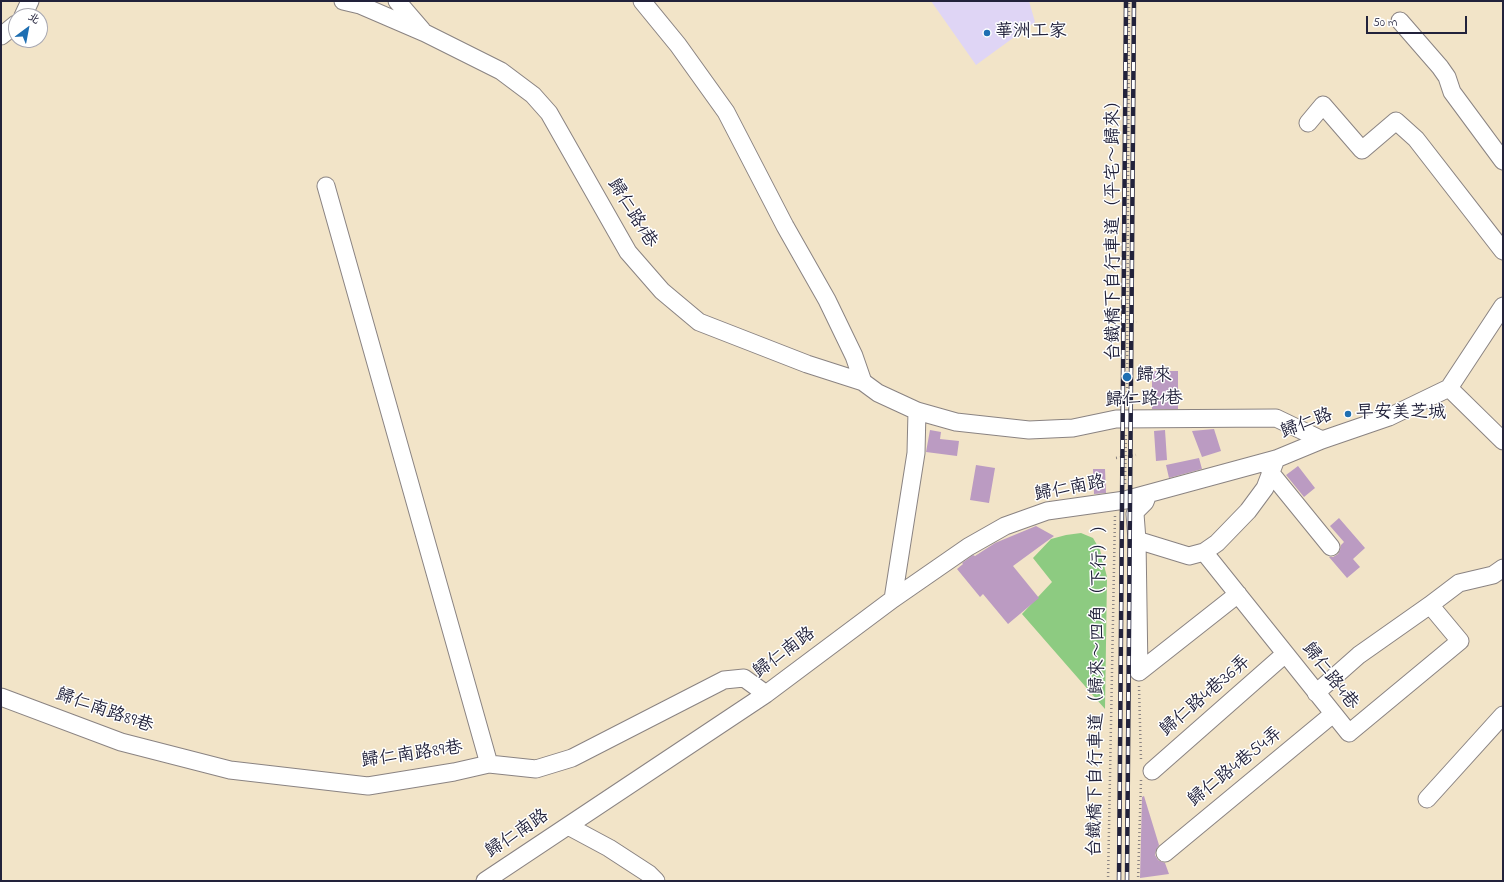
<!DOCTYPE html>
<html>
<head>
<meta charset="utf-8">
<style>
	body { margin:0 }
	#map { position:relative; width:1504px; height:882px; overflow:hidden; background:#f2e4c8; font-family:"Indie Flower","LXGW WenKai TC",sans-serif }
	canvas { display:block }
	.frame { position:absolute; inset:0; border:2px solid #22223b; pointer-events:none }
	.north { position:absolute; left:8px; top:8px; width:40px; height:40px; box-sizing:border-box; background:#fff; border:1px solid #a7a7b1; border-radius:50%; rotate:32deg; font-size:11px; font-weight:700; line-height:16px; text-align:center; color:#22223b }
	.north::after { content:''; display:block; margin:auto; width:14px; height:18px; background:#1f6fb2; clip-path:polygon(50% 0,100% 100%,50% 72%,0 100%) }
	.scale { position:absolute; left:1366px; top:16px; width:101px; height:18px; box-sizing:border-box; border:2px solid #22223b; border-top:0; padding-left:5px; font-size:12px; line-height:14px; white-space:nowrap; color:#22223b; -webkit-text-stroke:3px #fff; paint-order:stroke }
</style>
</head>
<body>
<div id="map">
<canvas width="1504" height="882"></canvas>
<div class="frame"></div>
<div class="north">北</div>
<div class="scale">50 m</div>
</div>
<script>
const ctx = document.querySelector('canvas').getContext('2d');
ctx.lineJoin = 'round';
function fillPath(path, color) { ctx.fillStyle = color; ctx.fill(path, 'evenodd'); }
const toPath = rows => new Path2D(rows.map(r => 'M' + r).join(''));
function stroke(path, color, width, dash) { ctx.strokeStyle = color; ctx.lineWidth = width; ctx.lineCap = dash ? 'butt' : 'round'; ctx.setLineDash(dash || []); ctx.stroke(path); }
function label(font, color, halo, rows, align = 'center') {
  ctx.font = font + ' "Indie Flower","LXGW WenKai TC",sans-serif'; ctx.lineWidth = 3; ctx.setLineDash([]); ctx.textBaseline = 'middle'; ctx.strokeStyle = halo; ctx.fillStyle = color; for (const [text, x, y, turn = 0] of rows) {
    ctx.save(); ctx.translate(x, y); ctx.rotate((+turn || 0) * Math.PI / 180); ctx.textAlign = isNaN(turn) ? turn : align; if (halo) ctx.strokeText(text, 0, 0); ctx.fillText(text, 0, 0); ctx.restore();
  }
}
const built = toPath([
	[931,1,1029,1,1035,22,976,65]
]);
const green = toPath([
	[1081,533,1093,538,1100,550,1107,577,1105,709,1022,614,1052,582,1033,558,1051,539,1066,535]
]);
const building = toPath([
	[1152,371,1178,371,1178,409,1152,409],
	[1214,429,1221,451,1202,457,1192,431],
	[930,430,941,432,940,439,959,441,957,456,926,452],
	[1165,430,1167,460,1156,461,1154,431],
	[1199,458,1202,469,1169,478,1166,465],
	[976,465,995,468,989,503,970,500],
	[1298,466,1315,488,1304,497,1286,475],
	[1093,469,1105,469,1106,493,1094,494],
	[1339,518,1365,548,1353,559,1360,567,1347,578,1329,557,1333,557,1338,554,1340,550,1341,545,1344,542,1330,526],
	[1036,526,1054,536,1013,566,1039,598,1008,624,983,594,980,597,957,569,963,564,962,563,973,555,975,556,995,543],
	[1144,796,1159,845,1156,850,1155,855,1158,860,1165,863,1169,874,1140,878,1142,797]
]);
const path = toPath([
	[1117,320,1137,322],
	[1127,404,1129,1],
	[1116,458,1136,455],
	[1125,484,1126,433],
	[1139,686,1141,761],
	[1108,881,1115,515],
	[1138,881,1141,780]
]);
const minor = toPath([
	[343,1,360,5,425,33,501,71,533,95,549,113,628,252,662,291,699,322,807,364,863,382,878,393,917,411,916,453,893,599],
	[397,1,422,30],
	[642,1,678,45,726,112,785,226,827,300,854,356,863,382],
	[23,16,30,1],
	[1400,21,1440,67,1447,77,1452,92,1503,161],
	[1,36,16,24],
	[1308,123,1323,105,1362,150,1396,121,1416,139,1503,251],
	[326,186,489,764],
	[1449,388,1503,441],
	[917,411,956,422,1029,430,1073,428,1116,419,1276,418,1322,440],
	[1270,472,1331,547],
	[1137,540,1189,556,1204,552,1217,543,1248,511,1265,488,1276,459],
	[1204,552,1349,733,1460,641,1430,605],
	[1139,672,1137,540,1135,514,1137,510,1145,502,1148,494],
	[1139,672,1238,594],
	[1316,693,1359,655,1430,605,1459,583,1493,575,1503,568],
	[1,697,121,742,230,770,368,786,454,772,489,764,536,769,572,758,724,680,744,678,766,694],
	[1152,771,1285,654],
	[1427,799,1503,715],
	[568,826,609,848,649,874,656,881],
	[1165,853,1333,714],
	[485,881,766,694,893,599,968,547,1005,526,1047,511,1125,500,1276,459,1322,440,1389,417,1449,388,1503,306]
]);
const rail = toPath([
	[1119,881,1126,1],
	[1127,881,1134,1]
]);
const markers = [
	[987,33,4,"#1f6fb2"],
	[1127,377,5,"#1f6fb2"],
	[1348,414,4,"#1f6fb2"]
];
const poiNames = [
	["華洲工家",995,33],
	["歸來",1136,377],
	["早安美芝城",1356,414]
];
const streetNames = [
	["歸仁路1巷",631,214,58],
	["台鐵橋下自行車道（平宅～歸來）",1115,226,-90],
	["歸仁路1巷",1144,401,-2],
	["歸仁路",1307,425,-21],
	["歸仁南路",1070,490,-11],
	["歸仁南路",785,654,-37],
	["歸仁路4巷",1329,677,52],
	["台鐵橋下自行車道（歸來～四角（下行））",1099,686,-89],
	["歸仁路4巷36弄",1206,697,-41],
	["歸仁南路89巷",104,712,19],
	["歸仁南路89巷",412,756,-8],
	["歸仁路4巷54弄",1236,768,-39],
	["歸仁南路",518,835,-34]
];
fillPath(built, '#dfd5f5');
fillPath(green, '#8dcb81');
fillPath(building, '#bb9bc2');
stroke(minor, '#8a8382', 19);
stroke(path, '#8a8382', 2.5, [1, 3]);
stroke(minor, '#fff', 17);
stroke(rail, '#22223b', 4.5);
stroke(rail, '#fff', 3, [9]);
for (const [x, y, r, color] of markers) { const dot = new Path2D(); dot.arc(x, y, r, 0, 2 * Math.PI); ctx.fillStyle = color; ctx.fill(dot); stroke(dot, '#fff', 1.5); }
label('18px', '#22223b', '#fff', poiNames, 'left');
label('18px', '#22223b', '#fff', streetNames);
</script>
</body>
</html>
